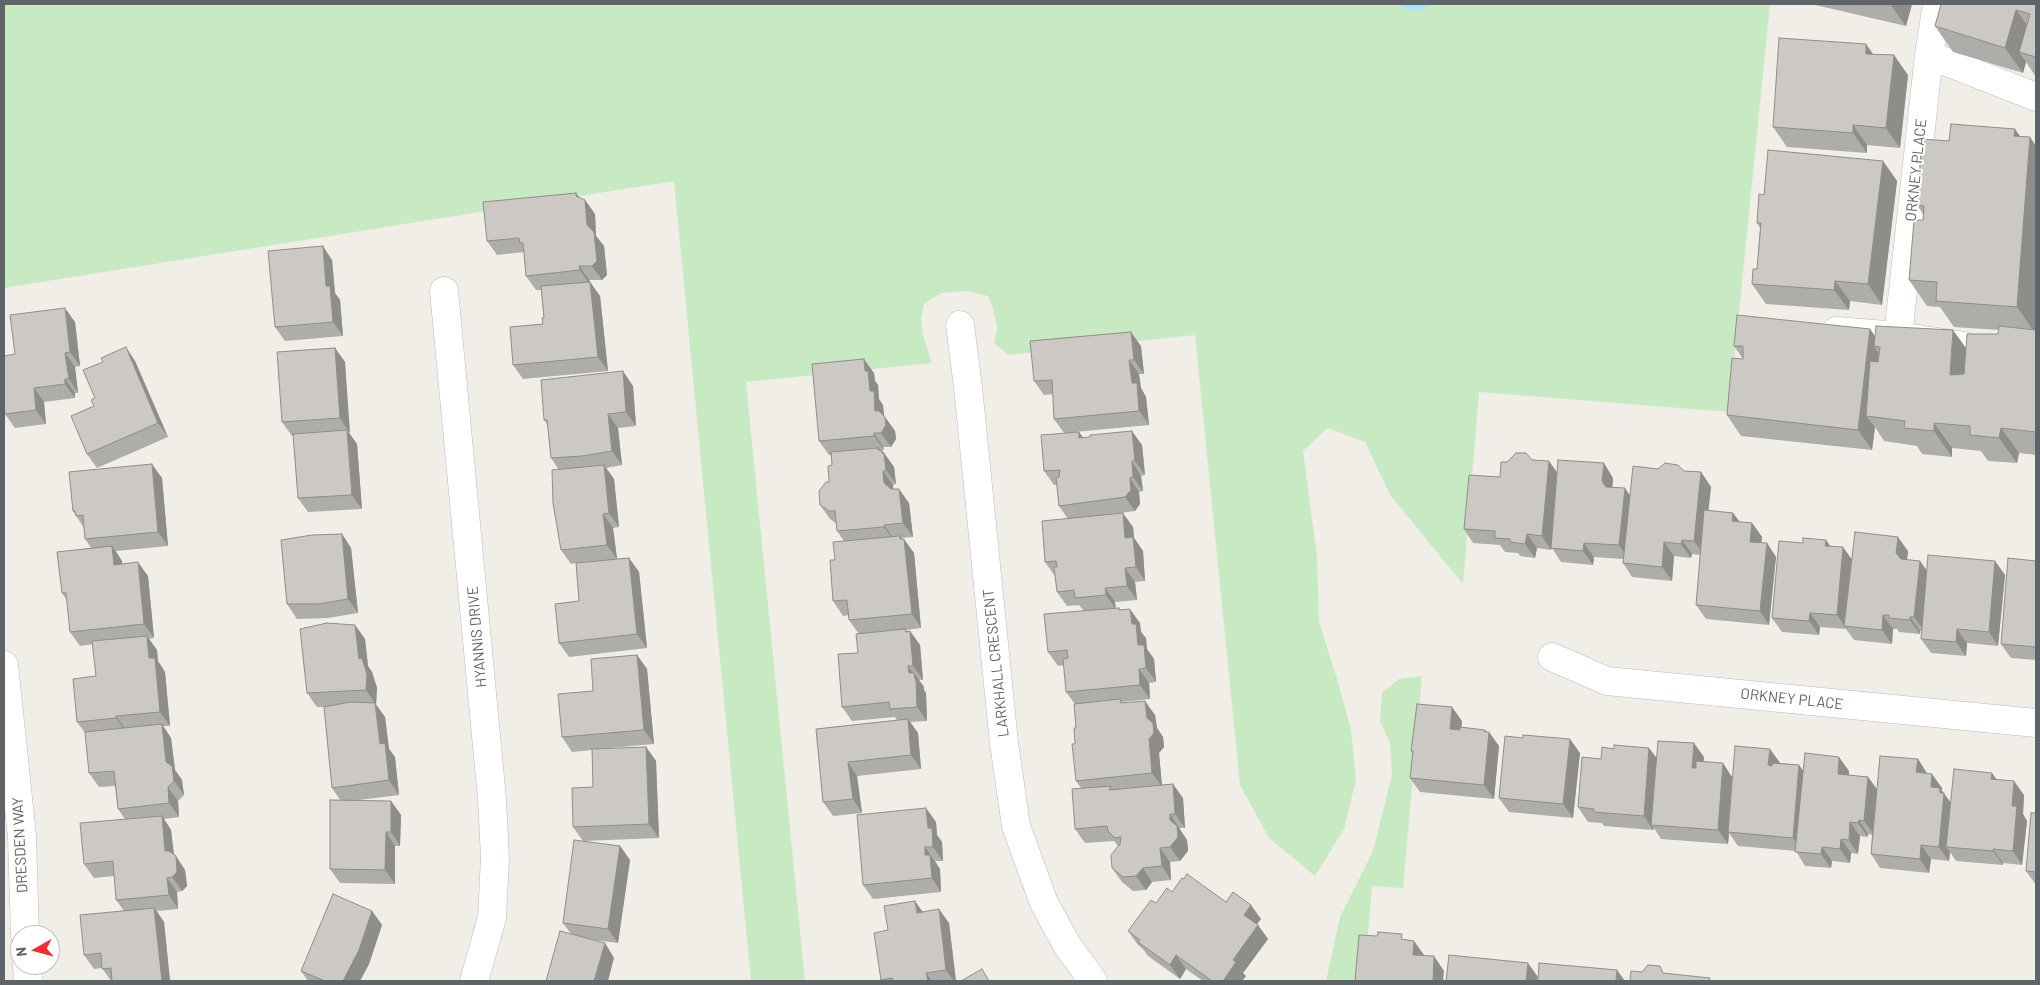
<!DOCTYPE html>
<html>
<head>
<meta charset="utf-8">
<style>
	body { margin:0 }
	#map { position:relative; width:2040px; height:985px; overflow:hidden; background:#f1eee7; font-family:Barlow,sans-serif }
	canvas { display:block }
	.frame { position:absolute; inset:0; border:5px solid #5e6468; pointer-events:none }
	.north { position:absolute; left:10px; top:925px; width:50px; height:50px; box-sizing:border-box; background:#fff; border:1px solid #bfc1c3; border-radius:50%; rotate:263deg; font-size:14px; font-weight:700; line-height:20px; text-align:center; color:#5e6468 }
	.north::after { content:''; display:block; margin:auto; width:18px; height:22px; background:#f32c32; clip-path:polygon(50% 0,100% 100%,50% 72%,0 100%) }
</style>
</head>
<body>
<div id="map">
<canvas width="2040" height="985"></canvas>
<div class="frame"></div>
<div class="north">N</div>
</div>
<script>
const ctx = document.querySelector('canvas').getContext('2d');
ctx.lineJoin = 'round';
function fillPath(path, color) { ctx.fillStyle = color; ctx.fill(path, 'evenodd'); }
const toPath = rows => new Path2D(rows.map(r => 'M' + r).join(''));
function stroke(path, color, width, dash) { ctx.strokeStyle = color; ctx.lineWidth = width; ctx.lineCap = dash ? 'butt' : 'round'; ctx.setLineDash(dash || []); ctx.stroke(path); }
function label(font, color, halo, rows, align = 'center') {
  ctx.font = font + ' Barlow,sans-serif'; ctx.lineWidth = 4; ctx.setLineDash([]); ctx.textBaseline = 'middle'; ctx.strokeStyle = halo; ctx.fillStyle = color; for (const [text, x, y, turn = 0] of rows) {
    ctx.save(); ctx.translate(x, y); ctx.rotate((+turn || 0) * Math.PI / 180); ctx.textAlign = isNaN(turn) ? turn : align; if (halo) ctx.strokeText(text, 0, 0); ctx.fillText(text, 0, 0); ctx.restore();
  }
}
const green = toPath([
	[4,4,1770,4,1729,412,1479,392,1463,584,1390,495,1365,442,1328,428,1303,451,1317,556,1319,622,1338,682,1351,730,1356,780,1344,829,1315,876,1269,838,1240,785,1195,335,1008,355,994,343,997,328,993,308,988,296,966,291,941,293,924,304,921,318,923,335,932,363,746,382,805,981,751,981,674,181,4,288],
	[1422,676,1403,888,1372,886,1364,981,1326,981,1340,917,1373,851,1392,775,1390,743,1380,722,1382,693,1399,679]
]);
const stream = toPath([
	[1407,4,1418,6,1422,4]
]);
const minor = toPath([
	[1929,55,2036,97],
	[444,291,492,799,495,857,492,918,474,981],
	[960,325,968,387,1004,743,1016,826,1044,903,1067,945,1093,981],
	[1836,331,1898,336,1965,346],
	[1898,336,1929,55,1937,4],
	[1552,657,1607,681,2036,723],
	[4,665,22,836,25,935],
	[27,965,28,981]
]);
const wall = toPath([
	[1811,4,1912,4,1906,26],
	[2036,4,2036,77,2026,62,2023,73,1953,52,1935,26],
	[1866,44,1873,55,1908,75,1900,148,1867,145,1867,153,1787,147,1773,127],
	[1922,139,2035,330,2036,330,2036,455,2019,453,2017,463,1988,461,1981,451,1952,448,1952,457,1922,454,1917,446,1884,441,1875,427,1872,450,1741,436,1727,415,1743,359,1734,346,1870,329,1875,337,1966,348,1998,334,1999,330,1954,327,1940,307,1927,306,1909,280,1923,220,1923,214,1917,205],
	[1883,161,1897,181,1882,305,1850,301,1849,310,1766,304,1752,284,1757,269,1760,228,1757,223,1764,195],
	[576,193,579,197,585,200,595,214,596,236,604,246,607,275,602,280,589,280,590,282,600,296,608,371,523,379,513,365,543,324,544,318,541,290,536,290,526,276,524,252,497,255,487,241],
	[332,260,335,293,340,300,343,336,285,341,275,327],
	[75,322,80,366,75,367,78,393,75,393,75,398,44,402,46,424,15,428,5,414,15,354],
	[1141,346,1144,374,1139,374,1141,388,1146,397,1149,425,1064,433,1054,419,1053,394,1044,395,1034,381],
	[335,348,345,362,349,433,357,444,362,509,308,512,298,498,293,436,292,436,282,422],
	[135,361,168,437,97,468,87,454,94,406],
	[874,373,875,381,878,385,879,399,883,405,884,416,895,431,896,439,891,447,883,447,884,450,882,450,894,467,896,484,893,485,893,489,909,503,913,537,901,538,914,553,921,628,906,630,907,631,910,631,920,645,923,680,919,680,924,687,924,690,926,693,927,721,910,722,918,733,921,769,857,776,862,813,833,816,823,802,816,729,897,720,895,717,852,721,842,707,858,653,859,634,849,620,849,615,843,616,833,601,835,560,844,541,837,531,837,524,830,519,820,505,829,482,832,465,831,455,829,455,819,441],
	[633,386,636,426,618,428,622,465,606,468,614,479,619,527,613,528,617,559,629,558,639,572,647,648,569,657,559,643,579,601,576,563,571,564,561,550,559,470,551,458,548,425,544,420],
	[1079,432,1083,438,1142,445,1145,475,1141,476,1143,491,1139,492,1140,504,1135,511,1105,515,1133,527,1134,538,1143,551,1145,581,1135,582,1137,600,1115,602,1115,608,1121,610,1140,623,1141,632,1146,638,1147,649,1154,659,1156,682,1149,683,1150,699,1122,702,1123,703,1155,715,1157,728,1163,737,1164,747,1159,753,1162,785,1183,798,1185,828,1180,828,1180,830,1187,840,1188,851,1180,861,1170,862,1171,880,1152,882,1146,890,1133,891,1122,882,1112,868,1118,846,1114,841,1085,843,1075,829,1081,788,1076,781,1075,744,1076,728,1075,704,1066,692,1064,665,1058,666,1048,652,1084,611,1079,605,1067,606,1057,592,1055,576,1045,562,1068,519,1059,506,1057,485,1054,485,1044,471],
	[1532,460,1557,473,1613,478,1612,487,1630,495,1684,471,1701,472,1711,487,1708,510,1733,513,1740,522,1752,523,1762,537,1761,543,1767,543,1776,557,1769,625,1706,619,1696,605,1700,555,1692,554,1691,558,1674,556,1672,581,1632,577,1623,563,1623,559,1594,557,1593,565,1561,562,1552,548,1551,550,1537,548,1535,558,1520,556,1518,553,1505,552,1500,545,1473,543,1464,529,1500,477,1507,462],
	[162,478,168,546,116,551,122,561,122,564,148,576,154,638,149,639,157,650,158,661,165,672,170,726,163,726,171,738,175,770,182,780,184,795,178,801,179,817,164,819,171,830,174,854,185,870,187,886,182,891,177,892,178,909,157,911,164,922,170,981,111,981,102,968,94,969,84,955,124,911,116,900,114,876,94,878,84,864,125,819,118,809,115,786,99,787,89,773,85,733,77,722,96,676,93,644,80,646,70,632,67,600,62,593,92,549,85,539,84,528,73,511],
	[342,534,351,548,358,613,328,618,297,619,287,604],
	[1831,546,1852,560,1908,551,1907,560,1920,561,1927,571,1995,561,2005,575,1998,646,1967,643,1966,656,1931,653,1921,639,1921,631,1920,631,1920,634,1899,632,1897,629,1893,629,1892,644,1854,640,1846,629,1820,627,1819,635,1782,632,1772,618],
	[2036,561,2036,660,2011,658,2001,644],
	[355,625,365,639,368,666,372,672,377,688,376,705,385,717,389,749,395,757,399,795,351,801,391,801,401,815,400,846,395,846,395,884,340,883,330,869,341,801,332,788,324,707,317,707,307,693],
	[637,655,647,669,654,744,598,749,646,747,656,761,659,838,583,841,573,827,593,787,592,750,572,752,562,737,593,691],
	[1462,721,1461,727,1485,730,1499,746,1494,799,1420,792,1410,778,1413,754,1411,751],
	[1523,738,1580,753,1573,818,1509,812,1499,798],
	[1649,748,1657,758,1704,757,1703,762,1732,777,1770,749,1780,763,1799,765,1803,771,1849,771,1849,775,1868,777,1877,789,1918,759,1927,773,1942,788,1942,791,1951,803,1996,779,2024,795,2023,814,2027,821,2022,865,2003,863,2003,865,1956,861,1950,852,1949,861,1931,859,1929,873,1880,868,1871,854,1872,835,1868,834,1868,837,1860,836,1858,854,1851,853,1850,863,1832,861,1831,868,1805,866,1796,851,1738,846,1729,833,1728,844,1661,839,1654,828,1653,830,1604,826,1602,823,1588,822,1578,807,1601,759,1614,749],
	[2036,813,2036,885,2026,871],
	[936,822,937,835,942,842,943,861,935,861,940,869,941,892,873,899,863,885],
	[620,846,630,860,618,943,587,939,605,943,614,958,571,934,563,923],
	[1226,902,1261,919,1257,924,1268,939,1243,973,1246,976,1242,981,1203,981,1186,969,1180,979,1148,956,1143,949,1138,945,1128,931,1156,903],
	[372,911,382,925,369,964,360,981,308,981,301,971],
	[922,912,949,923,956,981,882,981,881,980,888,930]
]);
const shadedWall = toPath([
	[1890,4,1912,4,1906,26],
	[2016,10,2034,35,2019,52,2026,62,2023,73,2005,48],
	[1866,44,1880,64,1866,54],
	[1894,55,1908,75,1900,148,1886,128],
	[1853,125,1867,145,1867,153,1853,133],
	[2015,129,2029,149,2030,137,2036,146,2036,314,2035,333,2017,307,2014,136],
	[1883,161,1897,181,1882,305,1868,284],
	[576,193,585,206,585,200,595,214,596,236,604,246,607,275,602,280,592,266,587,225],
	[323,246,332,260,335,293,340,300,343,336,333,322,326,286],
	[579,266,589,280,590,285,580,270],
	[1835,281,1850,301,1849,310,1834,290],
	[590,282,600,296,608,371,598,357],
	[65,308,75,322,80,366,70,352],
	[1870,329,1884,349,1880,347,1874,346,1883,359,1866,416,1875,427,1872,450,1858,430],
	[1953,330,1971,355,1968,400,1950,375],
	[1131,332,1141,346,1144,374,1134,360],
	[126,347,135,361,168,437,158,423],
	[335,348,345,362,350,433,340,418],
	[65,353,75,367,78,393,69,379],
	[864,359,874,373,875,381,878,385,879,399,883,405,885,425,875,411,865,371],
	[1129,360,1139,374,1141,388,1146,397,1149,425,1139,411,1132,383],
	[623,371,633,386,636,426,626,412],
	[65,379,75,393,75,398,65,384],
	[34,388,44,402,46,424,36,410],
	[608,414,618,428,622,465,612,451],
	[885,417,895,431,896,439,891,447,881,433],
	[1934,423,1952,448,1952,457,1934,431],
	[2001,428,2019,453,2017,463,1999,438],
	[347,430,357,444,362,509,352,495],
	[1132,431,1142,445,1145,475,1135,461],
	[1079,432,1089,446,1079,438],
	[874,433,883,447,884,450,874,436],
	[878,448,882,453,881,450,885,454,884,453,894,467,896,484,886,470],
	[1132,461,1141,476,1143,491,1133,477],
	[1549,461,1559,475,1551,550,1542,536],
	[1604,463,1613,478,1612,495,1602,481],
	[152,464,162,478,168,546,158,532],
	[604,465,614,479,619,527,609,513],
	[883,471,893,485,894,497,884,483],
	[1701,472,1711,487,1704,555,1694,541],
	[1130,478,1139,492,1140,504,1135,511,1125,497],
	[1625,488,1635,503,1629,560,1619,545],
	[899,489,909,503,913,537,903,523],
	[1123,513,1133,527,1134,538,1143,551,1145,581,1136,567,1125,538],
	[1733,513,1743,527,1732,521],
	[603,514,613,528,617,559,607,545],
	[1752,523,1762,537,1760,556,1750,542],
	[884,525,894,539,894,541,884,527],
	[342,534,351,548,358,613,348,599],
	[1527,534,1537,548,1535,558,1525,544],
	[900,536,904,542,904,539,914,553,921,628,912,614],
	[1898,537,1908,551,1906,567,1896,553],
	[1682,540,1692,554,1691,558,1681,544],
	[1826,540,1836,554,1825,546],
	[1664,542,1674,556,1672,581,1662,567],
	[1584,543,1594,557,1593,565,1583,551],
	[1767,543,1776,557,1769,625,1760,611],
	[112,546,122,561,124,579,114,565],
	[1843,547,1853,561,1845,626,1837,615],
	[629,558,639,572,647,648,637,634],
	[1920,561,1930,575,1924,631,1914,617],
	[1995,561,2005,575,1998,646,1989,632],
	[138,562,148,576,154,638,144,624],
	[1125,568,1135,582,1137,600,1127,586],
	[1105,588,1115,602,1116,609,1106,595],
	[1130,609,1140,623,1141,632,1146,638,1147,649,1154,659,1156,682,1146,668,1138,645,1132,624],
	[1810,613,1820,627,1819,635,1809,621],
	[1883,615,1893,629,1892,644,1882,630],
	[1910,617,1920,631,1920,634,1910,620],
	[355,625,365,639,368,666,372,672,377,688,376,705,366,690,359,659],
	[905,629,910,635,910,631,920,645,923,680,913,666],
	[1957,629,1967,643,1966,656,1956,642],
	[147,636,157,650,158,661,165,672,170,726,160,712,149,658],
	[637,655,647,669,654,744,644,730],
	[908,666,914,675,914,673,924,687,924,690,926,693,927,721,917,707,909,673],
	[1139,669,1149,683,1150,699,1140,685],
	[1145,701,1155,715,1157,728,1163,737,1164,747,1159,753,1162,787,1152,773],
	[375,703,385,717,389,749,395,757,399,795,389,780,380,744],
	[1452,707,1462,721,1460,743,1450,729],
	[116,716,126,730,126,732,116,718],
	[908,719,918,733,921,769,911,755],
	[162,724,171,738,175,770,182,780,184,795,174,781,166,762],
	[1485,730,1489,735,1489,732,1499,746,1494,799,1484,785],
	[1570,739,1580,753,1573,818,1563,804],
	[1694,743,1704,757,1702,782,1692,768],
	[646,747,656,761,659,838,649,824],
	[1649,748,1659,762,1651,825,1654,828,1653,830,1644,816],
	[1770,749,1780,763,1778,779,1768,765],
	[1839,757,1849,771,1848,788,1838,774],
	[1918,759,1927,774,1916,772],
	[848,762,857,776,862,813,853,799],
	[1723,763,1732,777,1728,832,1729,833,1728,844,1718,830],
	[1799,765,1809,779,1802,852,1793,838],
	[1992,773,2002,787,1991,779],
	[1932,774,1942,788,1942,791,1954,807,1946,847,1950,852,1949,861,1939,847,1931,787],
	[1868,777,1878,791,1874,835,1864,821],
	[2014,781,2024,795,2023,814,2027,821,2022,865,2013,851,2012,806],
	[1173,784,1183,798,1185,828,1175,814],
	[168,787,178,801,179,817,169,803],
	[391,801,401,815,400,846,391,832],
	[926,808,936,822,937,835,942,842,943,861,933,847,928,828],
	[1170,814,1187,840,1188,851,1180,861,1170,847],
	[162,816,171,830,175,865,165,851],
	[1859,820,1868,834,1868,837,1858,823],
	[1850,822,1860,836,1858,854,1849,840],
	[386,832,395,846,395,884,385,870],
	[1841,839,1851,853,1850,863,1840,849],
	[1921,845,1931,859,1929,873,1920,859],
	[620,846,630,860,618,943,608,929],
	[925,847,940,869,941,892,932,878,925,855],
	[1822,847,1832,861,1831,868,1821,854],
	[1160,848,1170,862,1171,880,1162,866],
	[1993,849,2003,863,2003,865,1993,851],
	[176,856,185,870,187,886,182,891,172,877],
	[1143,868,1152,882,1146,890,1136,876],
	[167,878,177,892,178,909,169,895],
	[915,901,925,915,917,913],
	[1251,905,1261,919,1253,929,1244,915],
	[154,908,164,922,170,981,162,981],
	[939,909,949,923,956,981,954,981,946,970],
	[372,911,382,925,369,964,360,981,343,981],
	[1258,925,1268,939,1243,973,1246,976,1242,981,1223,981,1233,960],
	[1414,941,1424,955,1423,969,1413,955],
	[605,943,614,958,608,981,594,981],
	[1176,955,1186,969,1180,979,1170,965],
	[1434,956,1444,971,1443,981,1433,981],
	[1528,963,1538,977,1537,981,1526,981],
	[1617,970,1625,981,1616,981],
	[926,973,932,981,928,981]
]);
const building = toPath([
	[1941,4,2036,4,2036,57,2019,52,2030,14,2016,10,2005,48,1935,26,1941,4],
	[1779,38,1866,44,1866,54,1894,55,1886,128,1853,125,1853,133,1773,127,1779,38],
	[1951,124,2015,129,2014,136,2030,137,2017,307,1936,301,1937,282,1909,280,1914,220,1923,220,1924,206,1917,205,1922,139,1949,141,1951,124],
	[1768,150,1883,161,1868,284,1835,281,1834,290,1752,284,1753,269,1757,269,1761,223,1757,223,1759,194,1764,195,1768,150],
	[576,193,576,196,585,200,587,225,594,232,597,261,592,266,579,266,580,270,526,276,523,243,520,243,519,238,487,241,483,202,576,193],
	[323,246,326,286,330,286,333,322,275,327,268,251,323,246],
	[590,282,598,357,513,365,510,327,543,324,542,318,544,318,541,286,590,282],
	[65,308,70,352,65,353,69,379,65,379,65,384,34,388,36,410,5,414,4,405,4,356,15,354,10,315,65,308],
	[1737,315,1870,329,1858,430,1727,415,1732,358,1743,359,1743,346,1734,346,1737,315],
	[1876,326,1953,330,1950,375,1964,374,1967,334,1998,334,1999,326,2036,330,2036,432,2001,428,1999,438,1970,435,1970,426,1934,423,1934,431,1904,428,1905,421,1866,416,1870,361,1878,362,1880,347,1874,346,1876,326],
	[1131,332,1134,360,1129,360,1132,383,1137,383,1139,411,1054,419,1052,380,1034,381,1030,341,1131,332],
	[126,347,158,423,87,454,71,416,94,406,91,400,95,398,83,370,103,362,101,358,126,347],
	[335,348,340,418,282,422,277,352,335,348],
	[864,359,865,371,868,371,870,391,874,391,875,411,879,411,885,417,886,425,881,433,874,433,874,436,819,441,812,364,864,359],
	[623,371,626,412,608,414,612,451,582,456,551,458,547,420,544,420,541,380,623,371],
	[347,430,352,495,298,498,293,434,347,430],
	[1132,431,1135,461,1132,461,1133,477,1130,478,1131,490,1125,497,1059,506,1056,478,1059,477,1060,470,1044,471,1041,435,1079,432,1079,438,1090,437,1090,435,1132,431],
	[878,448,878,450,881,450,882,453,884,453,886,470,883,471,884,483,891,489,899,489,903,523,884,525,884,527,837,531,835,511,829,511,820,505,819,491,826,482,829,482,828,466,832,465,831,452,878,448],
	[1516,453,1526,453,1532,460,1549,461,1542,536,1527,534,1525,544,1510,542,1510,539,1495,538,1495,531,1464,529,1469,475,1500,477,1501,462,1507,462,1516,453],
	[1558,460,1604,463,1602,481,1606,487,1625,488,1619,545,1584,543,1583,551,1551,548,1558,460],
	[1665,463,1678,465,1684,471,1701,472,1694,541,1682,540,1681,544,1664,542,1662,567,1623,563,1633,466,1658,469,1665,463],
	[152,464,158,532,85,539,83,515,76,516,75,511,73,511,69,472,152,464],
	[604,465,609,513,603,514,607,545,561,550,553,503,552,470,604,465],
	[1704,510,1733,513,1732,521,1752,523,1750,542,1767,543,1760,611,1696,605,1704,510],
	[1123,513,1125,538,1133,537,1136,567,1125,568,1127,586,1105,588,1106,595,1075,598,1074,590,1057,592,1054,567,1057,567,1056,561,1045,562,1042,521,1123,513],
	[1855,532,1898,537,1896,553,1901,559,1920,561,1914,617,1910,617,1910,620,1889,618,1889,615,1883,615,1882,630,1844,626,1855,532],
	[342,534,348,599,318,604,287,604,281,540,312,535,342,534],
	[900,536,900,539,904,539,912,614,849,620,847,600,833,601,830,560,835,560,833,542,900,536],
	[1803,538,1826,540,1825,546,1843,547,1837,615,1810,613,1809,621,1772,618,1779,541,1803,543,1803,538],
	[112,546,114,565,138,562,144,624,70,632,66,593,62,593,57,552,112,546],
	[1928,555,1995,561,1989,632,1957,629,1956,642,1921,639,1928,555],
	[629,558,637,634,559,643,555,604,579,601,576,563,629,558],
	[2008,558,2036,561,2036,647,2001,644,2008,558],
	[1119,608,1119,610,1130,609,1132,624,1136,624,1138,645,1144,645,1146,668,1139,669,1140,685,1066,692,1063,659,1068,658,1067,650,1048,652,1044,614,1119,608],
	[327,623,355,625,359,659,362,658,367,674,366,690,307,693,300,629,327,623],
	[905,629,906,632,910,631,913,666,908,666,909,673,914,673,915,679,916,679,917,707,890,709,889,702,842,707,838,654,858,653,856,634,905,629],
	[147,636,149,658,155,658,160,712,116,716,116,718,77,722,73,679,96,676,92,641,147,636],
	[637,655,644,730,562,737,558,694,593,691,591,659,637,655],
	[1120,699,1121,703,1145,701,1147,718,1153,723,1154,733,1149,739,1152,773,1076,781,1072,744,1075,744,1074,728,1076,728,1074,704,1120,699],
	[350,702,375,703,380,744,385,743,389,780,332,788,324,707,350,702],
	[1417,704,1452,707,1450,729,1460,730,1460,727,1485,730,1485,732,1489,732,1484,785,1410,778,1413,751,1411,751,1417,704],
	[908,719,911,755,848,762,853,799,823,802,816,729,908,719],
	[162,724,166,762,172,766,174,781,168,787,169,803,118,809,114,771,89,773,85,732,162,724],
	[1523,735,1570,739,1563,804,1499,798,1505,736,1523,738,1523,735],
	[1658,741,1694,743,1692,768,1696,768,1696,761,1723,763,1718,830,1651,825,1658,741],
	[1614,745,1649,748,1644,816,1594,812,1594,809,1578,807,1582,757,1601,759,1602,747,1614,749,1614,745],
	[1735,746,1770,749,1768,765,1772,766,1772,763,1799,765,1793,838,1728,832,1735,746],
	[646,747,649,824,573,827,572,788,593,787,592,749,646,747],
	[1805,753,1839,757,1838,774,1868,777,1864,821,1859,820,1858,823,1850,822,1849,840,1841,839,1840,849,1822,847,1821,854,1795,852,1805,753],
	[1880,756,1918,759,1916,772,1932,774,1931,787,1940,788,1940,793,1944,793,1939,847,1921,845,1920,859,1871,854,1880,756],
	[1954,769,1992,773,1991,779,2014,781,2012,806,2017,806,2013,851,1993,849,1993,851,1946,847,1954,769],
	[1173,784,1175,814,1170,814,1170,820,1177,826,1178,837,1170,847,1160,848,1162,866,1143,868,1136,876,1123,877,1112,868,1111,855,1120,844,1121,837,1115,838,1108,831,1107,826,1075,829,1072,789,1111,786,1109,790,1173,784],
	[330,800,391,801,391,832,386,832,385,870,330,869,330,800],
	[926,808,928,828,932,828,933,847,925,847,925,855,930,855,932,878,863,885,857,815,926,808],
	[2031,813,2036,813,2036,872,2026,871,2031,813],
	[162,816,165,851,169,851,176,856,177,872,172,877,167,878,169,895,116,900,113,861,84,864,80,823,162,816],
	[574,840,620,846,608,929,563,923,574,840],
	[1187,874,1226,902,1233,892,1251,905,1244,915,1258,925,1233,960,1236,962,1223,981,1212,981,1176,955,1170,965,1138,942,1140,940,1128,931,1151,900,1156,903,1167,888,1172,892,1182,878,1184,879,1187,874],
	[333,894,372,911,359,950,343,981,325,981,301,971,333,894],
	[915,901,917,913,939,909,946,970,926,973,928,981,893,981,892,978,881,980,874,933,888,930,884,906,915,901],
	[154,908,162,981,112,981,111,968,102,969,101,953,84,955,80,915,154,908],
	[560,931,605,943,594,981,546,981,560,931],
	[1378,932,1402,934,1401,939,1414,941,1413,955,1434,956,1433,981,1355,981,1359,935,1377,936,1378,932],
	[1449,955,1528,963,1526,981,1446,981,1449,955],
	[1539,963,1617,970,1616,981,1538,981,1539,963],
	[1648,965,1660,966,1663,973,1710,978,1709,981,1630,981,1631,971,1642,972,1648,965],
	[982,969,989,981,961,981,982,969]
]);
const streetNames = [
	["ORKNEY PLACE",1916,170,-84],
	["HYANNIS DRIVE",477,637,-95],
	["LARKHALL CRESCENT",996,663,-96],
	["ORKNEY PLACE",1792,699,6],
	["DRESDEN WAY",20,845,-93]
];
fillPath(green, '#c7eac3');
stroke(stream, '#aae3ff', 10);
stroke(minor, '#b7babe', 29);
stroke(minor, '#fff', 28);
fillPath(wall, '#afada9');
fillPath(shadedWall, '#8f8d89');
fillPath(building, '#ccc9c4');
stroke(building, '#8f8d89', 1);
label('15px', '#5e6468', '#fff', streetNames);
</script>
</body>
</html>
